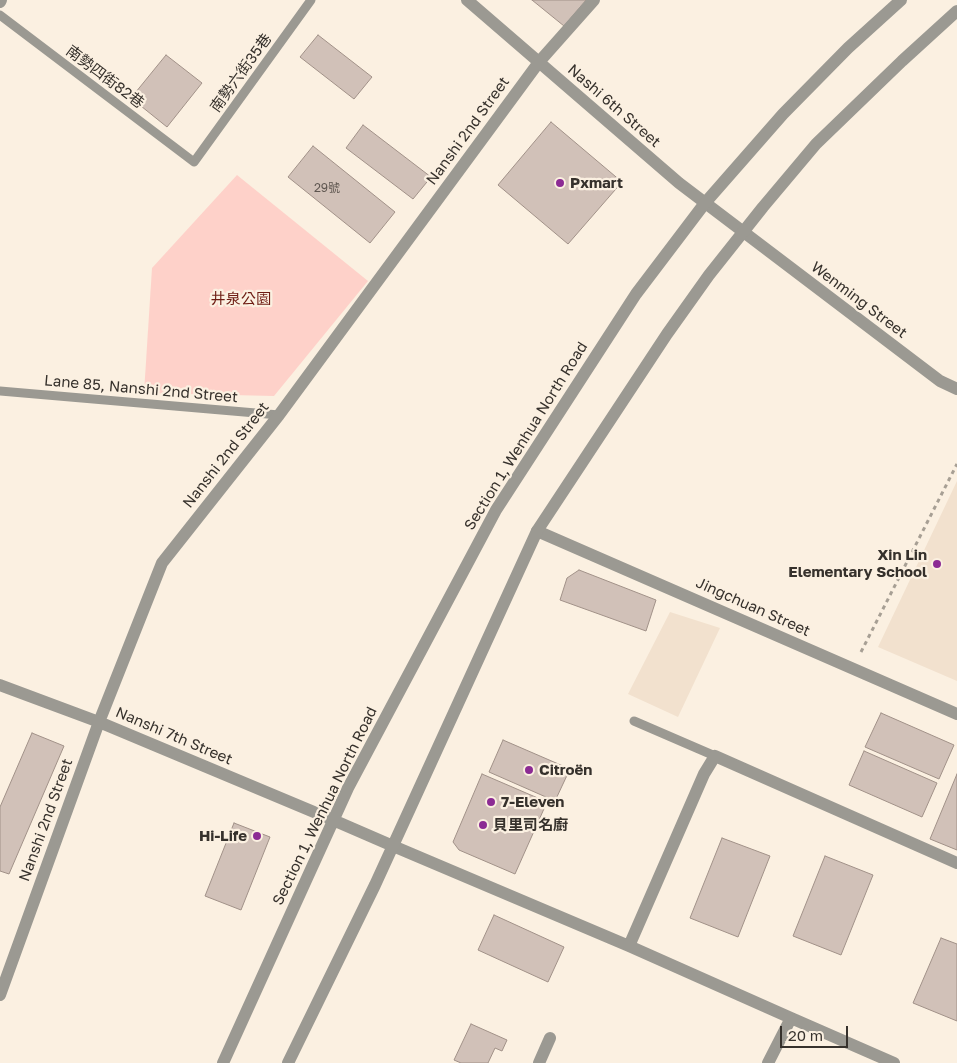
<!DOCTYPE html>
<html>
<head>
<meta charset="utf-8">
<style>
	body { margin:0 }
	#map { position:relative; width:957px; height:1063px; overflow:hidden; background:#fbf0e1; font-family:"Golos Text",sans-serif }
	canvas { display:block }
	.scale { position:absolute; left:780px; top:1026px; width:68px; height:22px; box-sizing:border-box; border:2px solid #36312c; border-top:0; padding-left:6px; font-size:15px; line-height:18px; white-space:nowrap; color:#36312c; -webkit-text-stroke:4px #fbf0e1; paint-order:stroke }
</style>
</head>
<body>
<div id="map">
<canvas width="957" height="1063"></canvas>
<div class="scale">20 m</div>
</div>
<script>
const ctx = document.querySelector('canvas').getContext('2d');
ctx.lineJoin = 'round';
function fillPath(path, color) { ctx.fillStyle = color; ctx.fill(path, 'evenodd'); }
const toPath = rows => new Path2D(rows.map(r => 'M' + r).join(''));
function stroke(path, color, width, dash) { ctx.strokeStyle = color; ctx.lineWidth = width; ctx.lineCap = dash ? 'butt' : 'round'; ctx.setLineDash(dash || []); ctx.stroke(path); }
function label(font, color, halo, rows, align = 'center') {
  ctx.font = font + ' "Golos Text","Noto Sans TC",sans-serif'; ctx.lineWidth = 4.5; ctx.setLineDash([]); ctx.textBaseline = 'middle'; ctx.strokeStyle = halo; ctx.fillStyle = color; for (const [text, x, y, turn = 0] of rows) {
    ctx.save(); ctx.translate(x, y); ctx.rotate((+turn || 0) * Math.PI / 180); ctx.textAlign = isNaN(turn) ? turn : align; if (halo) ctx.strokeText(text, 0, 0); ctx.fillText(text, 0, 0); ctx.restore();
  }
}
const built = toPath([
	[957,481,957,681,878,647],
	[670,612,720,628,678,717,628,694]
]);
const green = toPath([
	[237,175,368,281,274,396,144,393,152,268]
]);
const building = toPath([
	[532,0,586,0,564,26,532,0],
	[318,35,372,77,354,99,300,57,318,35],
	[166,55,202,83,167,127,131,98,166,55],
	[551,122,622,182,568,244,498,185,551,122],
	[363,125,431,177,413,199,346,148,363,125],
	[313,146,395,212,370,243,288,177,313,146],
	[579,570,656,600,646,631,560,600,567,578,579,570],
	[881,713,954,745,939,779,865,747,881,713],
	[32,733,64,746,9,874,0,871,0,807,32,733],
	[503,740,570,769,555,801,489,772,503,740],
	[864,751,937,783,922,817,849,785,864,751],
	[482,774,547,802,515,874,459,850,453,842,482,774],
	[957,774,957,850,930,839,957,774],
	[234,823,270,837,241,910,205,896,234,823],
	[722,838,770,856,738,937,690,918,722,838],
	[825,856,873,875,841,955,793,936,825,856],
	[494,915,564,947,548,982,478,950,494,915],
	[941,938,957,944,957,1021,913,1003,941,938],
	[471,1024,507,1040,502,1051,495,1048,488,1063,461,1063,454,1060,471,1024]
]);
const path = toPath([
	[861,652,957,464]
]);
const service = toPath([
	[0,15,194,162,311,0],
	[0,391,279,415],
	[634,721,715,756]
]);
const minor = toPath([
	[467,0,679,183,940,381,957,389],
	[0,2,1,0],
	[537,531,957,714],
	[0,685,99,722,333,820],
	[393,846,629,946,791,1018,894,1063],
	[629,946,704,774,715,756,957,863],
	[0,995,99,722,162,563,279,415,539,62,594,0],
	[539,1063,550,1038],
	[768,1063,791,1018]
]);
const tertiary = toPath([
	[333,820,393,846],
	[223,1063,348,788,496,510,636,294,705,203,783,114,848,48,901,0],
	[288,1063,375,885,537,531,667,334,709,275,763,207,816,144,902,61,957,11]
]);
const markers = [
	[560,183,5,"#8c2b94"],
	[937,564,5,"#8c2b94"],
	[529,770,5,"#8c2b94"],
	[491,802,5,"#8c2b94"],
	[483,825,5,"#8c2b94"],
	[257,836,5,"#8c2b94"]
];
const numberNames = [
	["29號",327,188]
];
const streetNames = [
	["南勢六街35巷",241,73,-54],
	["南勢四街82巷",105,77,37],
	["Nashi 6th Street",614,106,41],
	["Nanshi 2nd Street",468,131,-54],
	["Wenming Street",859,300,37],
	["Lane 85, Nanshi 2nd Street",141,389,5],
	["Section 1, Wenhua North Road",526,436,-58],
	["Nanshi 2nd Street",226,455,-52],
	["Jingchuan Street",753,607,24],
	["Nanshi 7th Street",174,736,23],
	["Section 1, Wenhua North Road",325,806,-64],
	["Nanshi 2nd Street",46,820,-70]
];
const poiNames = [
	["Pxmart",570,183],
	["Xin Lin",927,555,"right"],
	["Elementary School",927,572,"right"],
	["Citroën",539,770],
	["7-Eleven",501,802],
	["貝里司名廚",493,825],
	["Hi-Life",247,836,"right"]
];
const parkNames = [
	["井泉公園",241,299]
];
fillPath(built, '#f2e1ce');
fillPath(green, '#fed1c9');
fillPath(building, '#d1c1b8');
stroke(building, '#a19188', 1);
stroke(path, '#a79f94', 3, [4, 4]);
stroke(service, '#9b9992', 9);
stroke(minor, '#9b9992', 12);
stroke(tertiary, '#9b9992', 12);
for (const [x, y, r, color] of markers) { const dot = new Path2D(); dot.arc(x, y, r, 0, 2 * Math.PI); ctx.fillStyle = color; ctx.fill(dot); stroke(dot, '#fbf0e1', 2); }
label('12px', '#5d554f', null, numberNames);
label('15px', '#36312c', '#fbf0e1', streetNames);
label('bold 15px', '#36312c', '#fbf0e1', poiNames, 'left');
label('15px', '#6e1c13', '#fbf0e1', parkNames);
</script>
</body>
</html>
